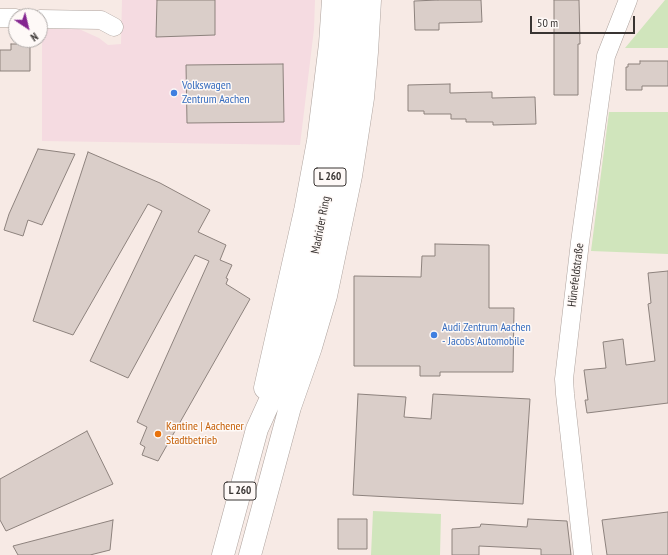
<!DOCTYPE html>
<html>
<head>
<meta charset="utf-8">
<style>
	body { margin:0 }
	#map { position:relative; width:668px; height:555px; overflow:hidden; background:#f7eae5; font-family:"PT Sans Narrow",sans-serif }
	canvas { display:block }
	.north { position:absolute; left:8px; top:8px; width:40px; height:40px; box-sizing:border-box; background:#fef9f7; border:1px solid #afaaa8; border-radius:50%; rotate:145deg; font-size:11px; font-weight:700; line-height:16px; text-align:center; color:#393432 }
	.north::after { content:''; display:block; margin:auto; width:14px; height:18px; background:#842590; clip-path:polygon(50% 0,100% 100%,50% 72%,0 100%) }
	.scale { position:absolute; left:530px; top:16px; width:105px; height:18px; box-sizing:border-box; border:2px solid #393432; border-top:0; padding-left:5px; font-size:12px; line-height:14px; white-space:nowrap; color:#393432; -webkit-text-stroke:3px #fef9f7; paint-order:stroke }
</style>
</head>
<body>
<div id="map">
<canvas width="668" height="555"></canvas>
<div class="north">N</div>
<div class="scale">50 m</div>
</div>
<script>
const ctx = document.querySelector('canvas').getContext('2d');
ctx.lineJoin = 'round';
function fillPath(path, color) { ctx.fillStyle = color; ctx.fill(path, 'evenodd'); }
const toPath = rows => new Path2D(rows.map(r => 'M' + r).join(''));
function stroke(path, color, width, dash) { ctx.strokeStyle = color; ctx.lineWidth = width; ctx.lineCap = dash ? 'butt' : 'round'; ctx.setLineDash(dash || []); ctx.stroke(path); }
function label(font, color, halo, rows, align = 'center') {
  ctx.font = font + ' "PT Sans Narrow",sans-serif'; ctx.lineWidth = 3; ctx.setLineDash([]); ctx.textBaseline = 'middle'; ctx.strokeStyle = halo; ctx.fillStyle = color; for (const [text, x, y, turn = 0] of rows) {
    ctx.save(); ctx.translate(x, y); ctx.rotate((+turn || 0) * Math.PI / 180); ctx.textAlign = isNaN(turn) ? turn : align; if (halo) ctx.strokeText(text, 0, 0); ctx.fillText(text, 0, 0); ctx.restore();
  }
}
const commercial = toPath([
	[122,0,315,0,314,29,300,145,42,141,42,29,79,29,99,38,108,45,121,44]
]);
const green = toPath([
	[665,0,668,0,668,48,625,48],
	[609,112,668,112,668,254,591,251],
	[373,511,441,514,440,555,371,555]
]);
const building = toPath([
	[157,0,215,0,215,35,156,37,157,0],
	[438,0,481,0,482,22,439,23,439,30,415,30,414,1,438,0],
	[554,0,579,0,580,44,578,44,578,95,554,95,554,0],
	[11,44,30,44,30,71,0,71,0,50,11,50,11,44],
	[640,61,668,61,668,86,642,86,642,90,626,90,626,67,628,67,628,64,640,64,640,61],
	[283,64,284,122,187,123,186,65,283,64],
	[450,84,450,93,492,92,492,98,535,97,536,124,493,125,493,122,466,122,466,119,451,119,451,114,424,114,424,111,408,111,408,85,450,84],
	[38,149,75,154,42,225,28,220,23,236,4,230,9,214,38,149],
	[88,152,160,183,210,210,198,232,226,245,220,260,232,265,226,278,228,279,226,284,250,299,158,461,142,455,145,447,140,444,147,427,137,422,209,261,195,255,128,378,90,361,162,211,148,204,73,335,33,321,88,152],
	[435,244,489,245,489,308,514,308,513,372,440,372,440,376,420,376,420,366,354,366,354,276,421,277,422,256,435,256,435,244],
	[668,271,668,403,587,413,585,400,588,400,584,370,606,368,603,342,623,339,626,365,655,361,648,304,651,303,648,273,668,271],
	[358,394,406,397,404,417,431,419,433,394,530,399,523,504,353,495,358,394],
	[87,431,113,484,6,531,0,520,0,479,87,431],
	[668,512,668,555,607,555,602,520,668,512],
	[338,519,367,519,367,549,338,549,338,519],
	[528,519,567,521,571,555,541,555,541,549,479,546,479,555,452,555,452,529,480,527,481,524,527,527,528,519],
	[113,520,110,550,90,555,18,555,13,546,113,520]
]);
const minor = toPath([
	[0,18,16,18],
	[40,19,101,20,114,27],
	[583,555,565,394,564,379,580,242,606,56,628,0]
]);
const major = toPath([
	[265,388,305,211,318,141,330,44,333,0],
	[290,407,311,347,326,296,351,176,363,98,367,52,370,0],
	[223,555,257,429,292,352,320,237,337,137,344,73,350,0],
	[250,555,290,407,291,393]
]);
const markers = [
	[174,93,4,"#3f7fe0"],
	[434,335,4,"#3f7fe0"],
	[158,434,4,"#e8710a"]
];
const shields = [
	[330,177,32],
	[240,491,32]
];
const shieldNames = [
	["L 260",330,177],
	["L 260",240,491]
];
const shopNames = [
	["Volkswagen",182,86],
	["Zentrum Aachen",182,100],
	["Audi Zentrum Aachen",442,328],
	["- Jacobs Automobile",442,342]
];
const streetNames = [
	["Madrider Ring",321,225,-79],
	["Hünefeldstraße",576,275,-83]
];
const foodNames = [
	["Kantine | Aachener",166,427],
	["Stadtbetrieb",166,441]
];
fillPath(commercial, '#f5dbe1');
fillPath(green, '#d0e5bc');
fillPath(building, '#dacec9');
stroke(building, '#8d827d', 1);
stroke(minor, '#aea39e', 19);
stroke(major, '#aea39e', 23);
stroke(minor, '#fff', 18);
stroke(major, '#fff', 22);
for (const [x, y, r, color] of markers) { const dot = new Path2D(); dot.arc(x, y, r, 0, 2 * Math.PI); ctx.fillStyle = color; ctx.fill(dot); stroke(dot, '#fef9f7', 1.5); }
for (const [x, y, w] of shields) { const box = new Path2D(); box.roundRect(x - w / 2, y - 9, w, 18, 3); ctx.fillStyle = '#fef9f7'; ctx.fill(box); stroke(box, '#393432', 1); }
label('bold 11px', '#393432', null, shieldNames);
label('12px', '#366cbe', '#fef9f7', shopNames, 'left');
label('12px', '#393432', '#fef9f7', streetNames);
label('12px', '#c56008', '#fef9f7', foodNames, 'left');
</script>
</body>
</html>
